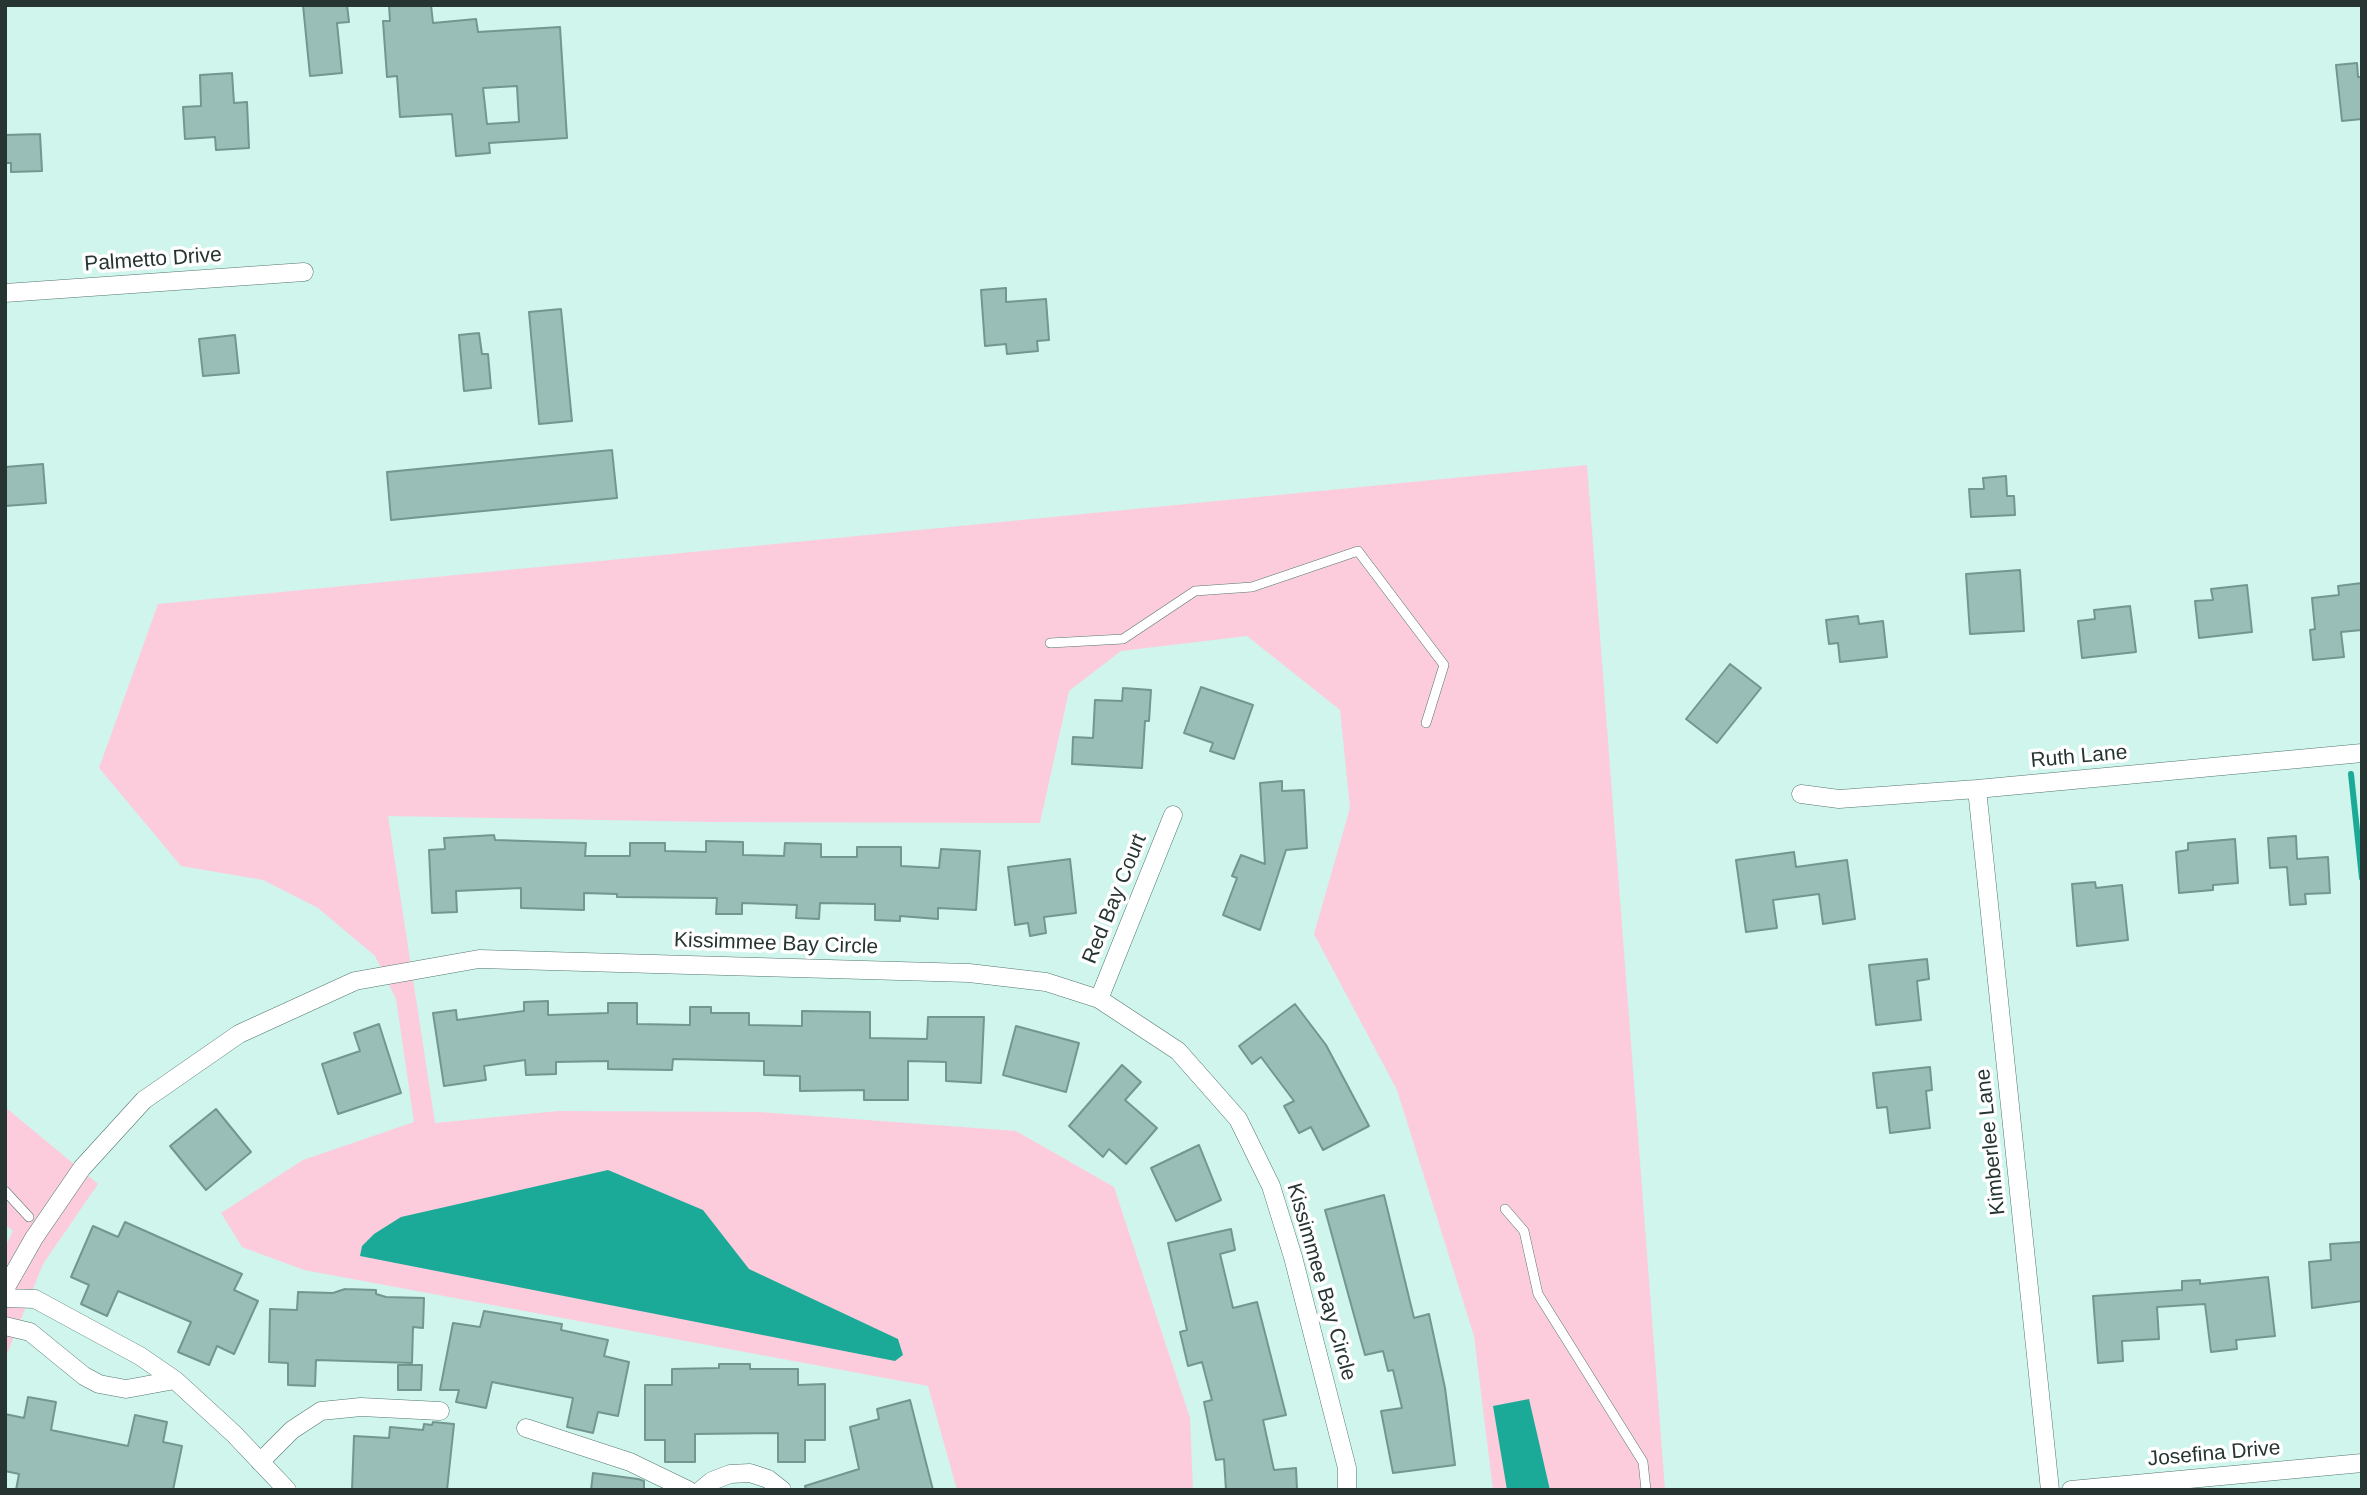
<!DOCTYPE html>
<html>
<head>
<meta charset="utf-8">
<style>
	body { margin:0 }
	#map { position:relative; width:2367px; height:1495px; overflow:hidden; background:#cff5ed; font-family:Helvetica,sans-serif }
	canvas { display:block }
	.frame { position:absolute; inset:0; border:7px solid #263532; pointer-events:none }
</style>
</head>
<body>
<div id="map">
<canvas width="2367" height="1495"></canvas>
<div class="frame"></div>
</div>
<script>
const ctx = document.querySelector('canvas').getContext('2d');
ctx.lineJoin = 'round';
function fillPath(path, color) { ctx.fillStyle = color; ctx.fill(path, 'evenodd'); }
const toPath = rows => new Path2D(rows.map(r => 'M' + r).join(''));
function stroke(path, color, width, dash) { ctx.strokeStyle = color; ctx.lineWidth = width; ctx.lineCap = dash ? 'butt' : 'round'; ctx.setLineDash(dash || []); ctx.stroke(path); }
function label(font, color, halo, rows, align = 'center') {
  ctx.font = font + ' Helvetica,sans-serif'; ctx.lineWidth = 7; ctx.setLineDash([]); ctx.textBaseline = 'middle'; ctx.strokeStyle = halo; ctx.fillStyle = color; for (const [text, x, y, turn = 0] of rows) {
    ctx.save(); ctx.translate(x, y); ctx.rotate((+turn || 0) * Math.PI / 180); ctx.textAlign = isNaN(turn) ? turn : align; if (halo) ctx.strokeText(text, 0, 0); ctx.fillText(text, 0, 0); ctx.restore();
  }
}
const green = toPath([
	[1587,465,1665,1490,1493,1490,1474,1336,1397,1090,1314,934,1350,808,1340,710,1247,636,1121,651,1069,691,1040,823,710,822,388,816,435,1123,558,1111,759,1112,1016,1131,1114,1187,1190,1418,1193,1490,957,1490,928,1386,304,1270,242,1247,221,1213,303,1160,414,1122,396,999,375,956,318,908,263,880,181,866,99,768,158,604],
	[5,1107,98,1184,43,1264,5,1359,5,1247,13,1231,5,1224]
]);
const water = toPath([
	[608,1170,703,1210,749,1269,898,1339,903,1355,895,1361,360,1256,362,1246,374,1234,401,1217],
	[1529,1399,1550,1490,1507,1490,1493,1406]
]);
const stream = toPath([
	[2351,774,2362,878]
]);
const building = toPath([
	[303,5,347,5,349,22,337,23,342,73,310,76,303,5],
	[389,5,431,5,433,23,476,19,478,32,560,27,567,138,489,143,490,153,456,156,452,114,400,117,397,76,387,77,383,21,390,21,389,5],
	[517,86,519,122,487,124,483,88,517,86],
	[2357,63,2358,77,2362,77,2362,119,2342,121,2336,65,2357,63],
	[232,73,234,103,247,102,249,148,216,150,215,137,185,139,183,107,201,106,200,75,232,73],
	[40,134,42,171,11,172,11,163,5,163,5,135,40,134],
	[1006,288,1006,302,1046,299,1049,340,1037,341,1038,351,1007,354,1006,344,985,346,981,290,1006,288],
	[561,309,572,421,539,424,529,312,561,309],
	[479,333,482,354,488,354,491,388,464,391,459,335,479,333],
	[235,335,239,373,203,376,199,339,235,335],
	[612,450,617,498,391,520,387,472,612,450],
	[43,464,46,503,5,506,5,467,43,464],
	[2006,476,2007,496,2014,496,2015,515,1971,517,1969,489,1984,489,1983,478,2006,476],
	[2020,570,2024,631,1970,634,1966,574,2020,570],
	[2362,583,2362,630,2341,632,2344,657,2313,660,2310,630,2315,629,2312,598,2339,595,2338,586,2362,583],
	[2247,585,2252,632,2199,638,2195,601,2213,600,2211,589,2247,585],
	[2130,606,2136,652,2082,658,2078,621,2095,619,2094,610,2130,606],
	[1858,616,1859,624,1883,621,1887,657,1840,662,1838,643,1829,644,1826,620,1858,616],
	[1730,664,1761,688,1717,743,1686,719,1730,664],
	[1201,687,1253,705,1234,759,1210,751,1213,743,1184,733,1201,687],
	[1123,688,1151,690,1149,721,1145,721,1142,768,1072,764,1073,737,1093,738,1095,700,1122,701,1123,688],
	[1282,781,1282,791,1304,790,1307,848,1286,850,1260,930,1223,915,1237,878,1232,876,1241,855,1265,864,1260,783,1282,781],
	[494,835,495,840,586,843,585,856,630,856,630,843,665,843,665,851,706,852,706,841,743,842,743,855,784,856,785,843,821,844,821,857,857,857,857,847,901,847,901,866,939,868,941,849,980,851,976,910,938,908,938,919,900,916,900,921,875,920,875,904,820,903,819,919,796,918,797,905,742,903,742,914,716,914,717,898,617,897,617,894,584,893,584,910,521,908,521,888,456,891,457,912,432,913,429,850,445,849,444,838,494,835],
	[2296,836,2297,859,2328,857,2330,893,2305,894,2306,904,2290,905,2287,867,2270,868,2268,838,2296,836],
	[2235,839,2238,883,2213,885,2213,890,2179,893,2176,852,2188,850,2188,843,2235,839],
	[1794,852,1796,867,1847,860,1855,919,1823,924,1819,894,1773,900,1777,928,1746,932,1736,860,1794,852],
	[1070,859,1076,913,1044,917,1046,933,1030,936,1028,923,1015,925,1008,867,1070,859],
	[2095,882,2096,888,2122,885,2128,940,2077,946,2072,884,2095,882],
	[1927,959,1929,979,1917,981,1921,1020,1876,1025,1869,965,1927,959],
	[548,1001,548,1015,608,1013,608,1003,637,1003,637,1024,690,1025,690,1007,711,1007,711,1013,749,1013,749,1025,802,1026,802,1011,870,1012,870,1038,927,1039,928,1017,984,1017,981,1083,946,1081,946,1062,908,1061,908,1100,864,1100,864,1090,800,1091,800,1076,764,1075,764,1061,673,1059,672,1070,608,1069,608,1061,556,1062,556,1074,526,1075,525,1060,484,1066,486,1080,444,1086,433,1013,456,1010,457,1020,524,1011,524,1002,548,1001],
	[1295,1004,1326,1045,1369,1126,1323,1150,1311,1127,1299,1133,1284,1106,1294,1101,1261,1057,1252,1064,1239,1046,1295,1004],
	[379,1024,401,1093,338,1114,322,1064,360,1051,354,1033,379,1024],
	[1016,1026,1079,1043,1066,1092,1003,1075,1016,1026],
	[1122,1065,1141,1082,1125,1100,1157,1128,1126,1164,1109,1149,1103,1157,1069,1126,1122,1065],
	[1930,1067,1932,1090,1926,1091,1930,1128,1890,1133,1887,1107,1877,1108,1873,1073,1930,1067],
	[216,1109,251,1152,206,1190,170,1146,216,1109],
	[1199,1145,1221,1200,1176,1221,1151,1168,1199,1145],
	[1384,1195,1414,1318,1429,1314,1445,1388,1455,1465,1393,1473,1381,1411,1402,1408,1393,1370,1388,1371,1383,1351,1365,1355,1325,1210,1384,1195],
	[125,1222,242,1274,234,1290,258,1301,234,1354,217,1346,209,1365,178,1352,191,1322,118,1291,107,1316,81,1304,89,1285,71,1277,93,1226,118,1237,125,1222],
	[1231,1229,1235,1250,1220,1254,1233,1308,1257,1302,1286,1415,1263,1420,1274,1470,1296,1468,1297,1490,1226,1490,1224,1459,1216,1460,1204,1402,1212,1400,1202,1362,1188,1366,1180,1332,1187,1330,1168,1243,1231,1229],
	[2362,1242,2362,1301,2312,1308,2309,1262,2331,1260,2330,1244,2362,1242],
	[2268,1277,2275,1336,2236,1340,2237,1349,2211,1352,2205,1304,2157,1307,2159,1339,2122,1341,2123,1361,2098,1363,2093,1296,2182,1290,2182,1281,2200,1280,2200,1284,2268,1277],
	[345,1289,376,1290,376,1294,386,1297,424,1298,423,1328,413,1327,412,1363,316,1360,315,1386,288,1385,288,1363,269,1362,270,1309,297,1310,298,1292,333,1293,345,1289],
	[484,1311,562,1324,561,1330,608,1340,604,1356,629,1362,618,1416,598,1412,593,1433,567,1427,573,1398,492,1382,486,1408,456,1402,459,1390,440,1390,453,1323,480,1327,484,1311],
	[719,1364,750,1364,750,1369,798,1369,798,1385,825,1384,825,1440,805,1440,805,1462,778,1462,778,1433,695,1434,695,1462,665,1462,665,1440,645,1440,645,1385,672,1385,672,1369,719,1368,719,1364],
	[398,1365,422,1365,421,1390,398,1390,398,1365],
	[28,1397,56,1402,51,1430,128,1446,135,1415,167,1422,163,1442,182,1446,173,1490,16,1490,19,1474,5,1471,5,1414,24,1418,28,1397],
	[910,1400,933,1490,806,1490,805,1486,859,1469,850,1427,879,1419,877,1409,910,1400],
	[433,1422,454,1424,447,1490,352,1490,354,1436,389,1438,390,1427,423,1430,424,1424,432,1425,433,1422],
	[593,1473,638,1479,644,1481,644,1490,591,1490,593,1473]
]);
const service = toPath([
	[1050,643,1123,639,1195,591,1252,587,1358,551,1444,665,1426,723],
	[5,1191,29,1217],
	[1505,1209,1524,1231,1538,1294,1643,1462,1646,1490]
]);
const minor = toPath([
	[5,293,304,272],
	[1977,789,2050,1490],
	[1801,794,1839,799,1977,789,2362,753],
	[1099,999,1173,815],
	[5,1289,34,1238,82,1168,144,1100,239,1034,355,981,479,959,969,973,1046,982,1099,999,1178,1051,1238,1119,1271,1186,1293,1257,1347,1468,1347,1490],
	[5,1298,35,1299,140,1356,175,1380,234,1434,287,1490],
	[5,1326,30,1332,84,1376,99,1384,126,1389,175,1380],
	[526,1428,630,1462,688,1490],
	[260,1462,292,1430,321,1411,361,1407,440,1411],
	[701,1490,712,1481,730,1474,750,1473,768,1479,782,1490],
	[2071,1490,2362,1463]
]);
const streetNames = [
	["Palmetto Drive",153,260,-4],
	["Ruth Lane",2079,757,-5],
	["Red Bay Court",1115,899,-68],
	["Kissimmee Bay Circle",776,944,2],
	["Kimberlee Lane",1991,1142,-96],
	["Kissimmee Bay Circle",1321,1282,74],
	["Josefina Drive",2214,1454,-5]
];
fillPath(green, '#fdccdc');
fillPath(water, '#1caa98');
stroke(stream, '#1caa98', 6);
fillPath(building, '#99beb7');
stroke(building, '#73968f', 2);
stroke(service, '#53766f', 10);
stroke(minor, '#53766f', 19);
stroke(service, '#fff', 9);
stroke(minor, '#fff', 18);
label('21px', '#263532', '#fff', streetNames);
</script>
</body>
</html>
